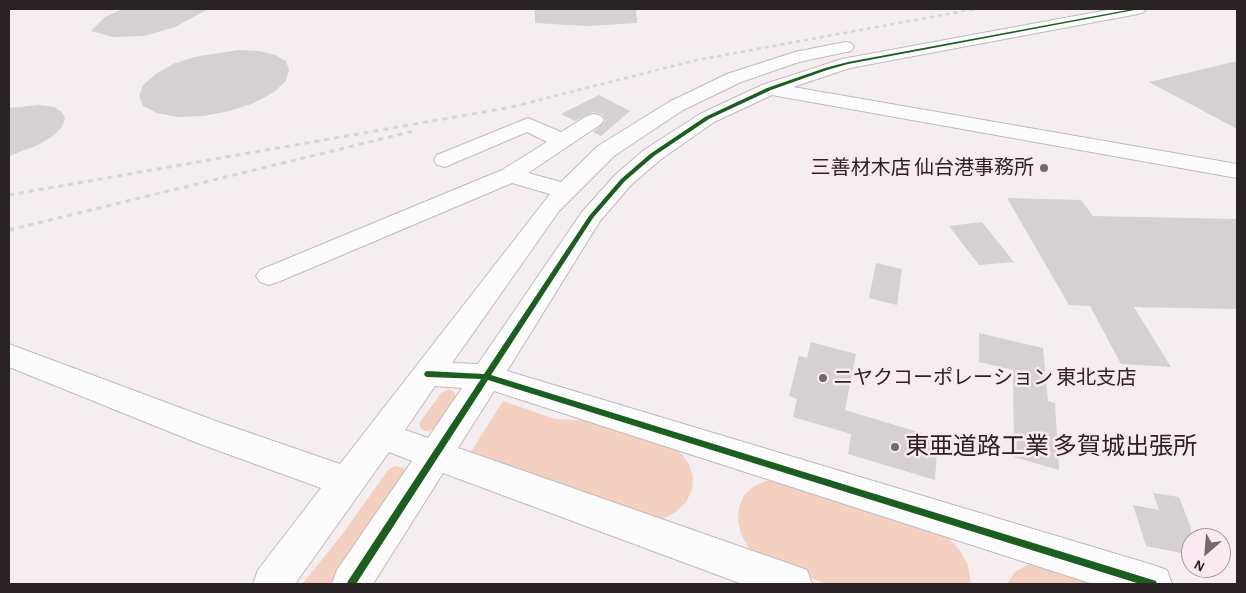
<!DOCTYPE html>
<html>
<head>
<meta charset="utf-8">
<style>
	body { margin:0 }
	#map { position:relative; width:1246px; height:593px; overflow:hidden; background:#f4eef1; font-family:"Alegreya Sans",sans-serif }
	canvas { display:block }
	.frame { position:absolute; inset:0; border:10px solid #292326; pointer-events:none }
	.north { position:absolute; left:1181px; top:528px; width:50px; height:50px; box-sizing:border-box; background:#f8eaf0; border:1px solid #a59a9f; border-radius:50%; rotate:207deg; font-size:14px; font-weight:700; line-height:20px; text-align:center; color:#292326 }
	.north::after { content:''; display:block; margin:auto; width:18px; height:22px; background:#706a6d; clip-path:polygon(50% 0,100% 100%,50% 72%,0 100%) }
</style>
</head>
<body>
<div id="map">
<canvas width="1246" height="593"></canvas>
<div class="frame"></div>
<div class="north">N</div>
</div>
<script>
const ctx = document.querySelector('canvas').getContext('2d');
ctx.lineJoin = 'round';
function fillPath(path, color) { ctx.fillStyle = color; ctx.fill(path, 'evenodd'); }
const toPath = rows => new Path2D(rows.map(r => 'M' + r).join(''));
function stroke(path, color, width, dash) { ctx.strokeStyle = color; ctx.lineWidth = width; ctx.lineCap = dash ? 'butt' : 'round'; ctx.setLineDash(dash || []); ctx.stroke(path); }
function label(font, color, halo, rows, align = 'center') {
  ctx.font = font + ' "Alegreya Sans","Noto Sans JP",sans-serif'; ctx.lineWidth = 5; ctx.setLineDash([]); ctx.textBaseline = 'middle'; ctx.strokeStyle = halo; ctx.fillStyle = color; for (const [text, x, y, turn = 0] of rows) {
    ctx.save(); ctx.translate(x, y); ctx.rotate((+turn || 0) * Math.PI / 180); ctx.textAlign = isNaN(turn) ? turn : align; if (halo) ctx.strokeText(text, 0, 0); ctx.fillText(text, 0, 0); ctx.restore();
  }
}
const green = toPath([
	[449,389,455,392,455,399,435,428,429,431,424,431,420,427,420,422,441,393],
	[503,401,555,419,598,421,669,445,681,453,689,464,693,477,692,490,686,502,676,512,663,519,647,521,467,458],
	[395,466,404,468,404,477,331,584,302,584,341,536,388,470],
	[780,480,946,536,959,549,968,565,971,584,827,584,776,566,761,559,749,548,741,534,738,521,739,507,744,495,754,486,766,481],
	[1041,564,1058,567,1116,584,1007,584,1015,572,1027,565]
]);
const building = toPath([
	[123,9,208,9,175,27,144,36,113,37,91,31,105,17],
	[535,9,636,9,637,23,587,26,535,23],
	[239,50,259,51,275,55,286,61,289,70,286,81,274,92,254,103,230,111,203,116,177,117,157,113,143,106,139,96,143,85,156,74,173,64,194,57],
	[1237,61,1237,129,1149,82],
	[599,95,630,111,601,136,593,132,606,121,602,114,593,112,575,121,561,114],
	[40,105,54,107,62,112,65,118,62,127,53,136,38,145,9,156,9,108],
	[1007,198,1081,200,1093,216,1237,219,1237,309,1134,307,1171,367,1121,364,1090,306,1069,305],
	[982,222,1014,262,979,265,949,226],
	[876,263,902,269,897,305,869,298],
	[979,333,1043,348,1048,401,1055,403,1059,470,1014,457,1013,370,979,362],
	[811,342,856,354,845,410,938,438,935,480,848,454,851,434,793,417,797,399,789,396,799,356,807,358],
	[1153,493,1179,497,1191,528,1191,555,1146,546,1133,505,1159,510]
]);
const minor = toPath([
	[1113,9,1146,9,1144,12,1138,14,850,68,793,87,1237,164,1237,178,772,95,714,122,660,160,631,185,600,221,507,371,1153,565,1167,570,1172,584,1093,584,494,391,458,448,793,565,807,570,812,584,742,584,443,473,373,584,332,584,337,570,412,461,389,452,295,584,253,584,258,570,321,488,200,444,9,367,9,344,221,423,340,464,550,194,512,183,278,282,269,285,260,282,256,276,260,270,502,170,547,142,527,132,445,167,437,165,434,160,437,155,528,118,561,132,587,116,594,114,601,116,604,120,601,124,528,173,561,182,598,146,669,102,727,74,795,52,845,42,851,43,854,47,851,51,799,62,741,82,683,110,614,156,559,211,452,363,478,364,582,212,615,175,644,150,700,114,762,85,842,59,1113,9],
	[435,386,462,388,428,438,405,430,435,386]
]);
const railFar2 = toPath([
	[531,102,697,60,975,9]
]);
const railFar1 = toPath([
	[9,195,512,107,535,101],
	[9,230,414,131]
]);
const rail = toPath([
	[9,230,13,229]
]);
const cycleway = toPath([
	[1133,9,1140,9,848,64,827,70,771,90,709,119,654,156,625,181,593,218,491,375,1153,580,1156,581,1157,584,1140,584,488,380,356,584,347,584,348,581,481,379,427,377,425,376,424,374,425,372,427,371,484,374,589,216,621,179,650,154,705,117,767,88,825,68,848,62,1133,9]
]);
const markers = [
	[1044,168,5,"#706a6d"],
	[823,378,5,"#706a6d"],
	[895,447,5,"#706a6d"]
];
const poiNames = [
	["三善材木店 仙台港事務所",1034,168],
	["ニヤクコーポレーション 東北支店",833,378,"left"]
];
const nearPoinames = [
	["東亜道路工業 多賀城出張所",905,447]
];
fillPath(green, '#f4d0c0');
fillPath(building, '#d5d0d1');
stroke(minor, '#bfbabc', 2);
fillPath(minor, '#fdfcfd');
stroke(railFar2, '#d8d5d7', 2.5, [4, 4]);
stroke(railFar1, '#d8d5d7', 3, [5, 5]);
stroke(rail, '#d8d5d7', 4, [6, 6]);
fillPath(cycleway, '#1b5e20');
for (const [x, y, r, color] of markers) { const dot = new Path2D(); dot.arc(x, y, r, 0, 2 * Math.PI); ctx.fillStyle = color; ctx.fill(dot); stroke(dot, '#f8eaf0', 2); }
label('20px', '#292326', '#f8eaf0', poiNames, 'right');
label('24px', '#292326', '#f8eaf0', nearPoinames, 'left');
</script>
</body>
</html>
